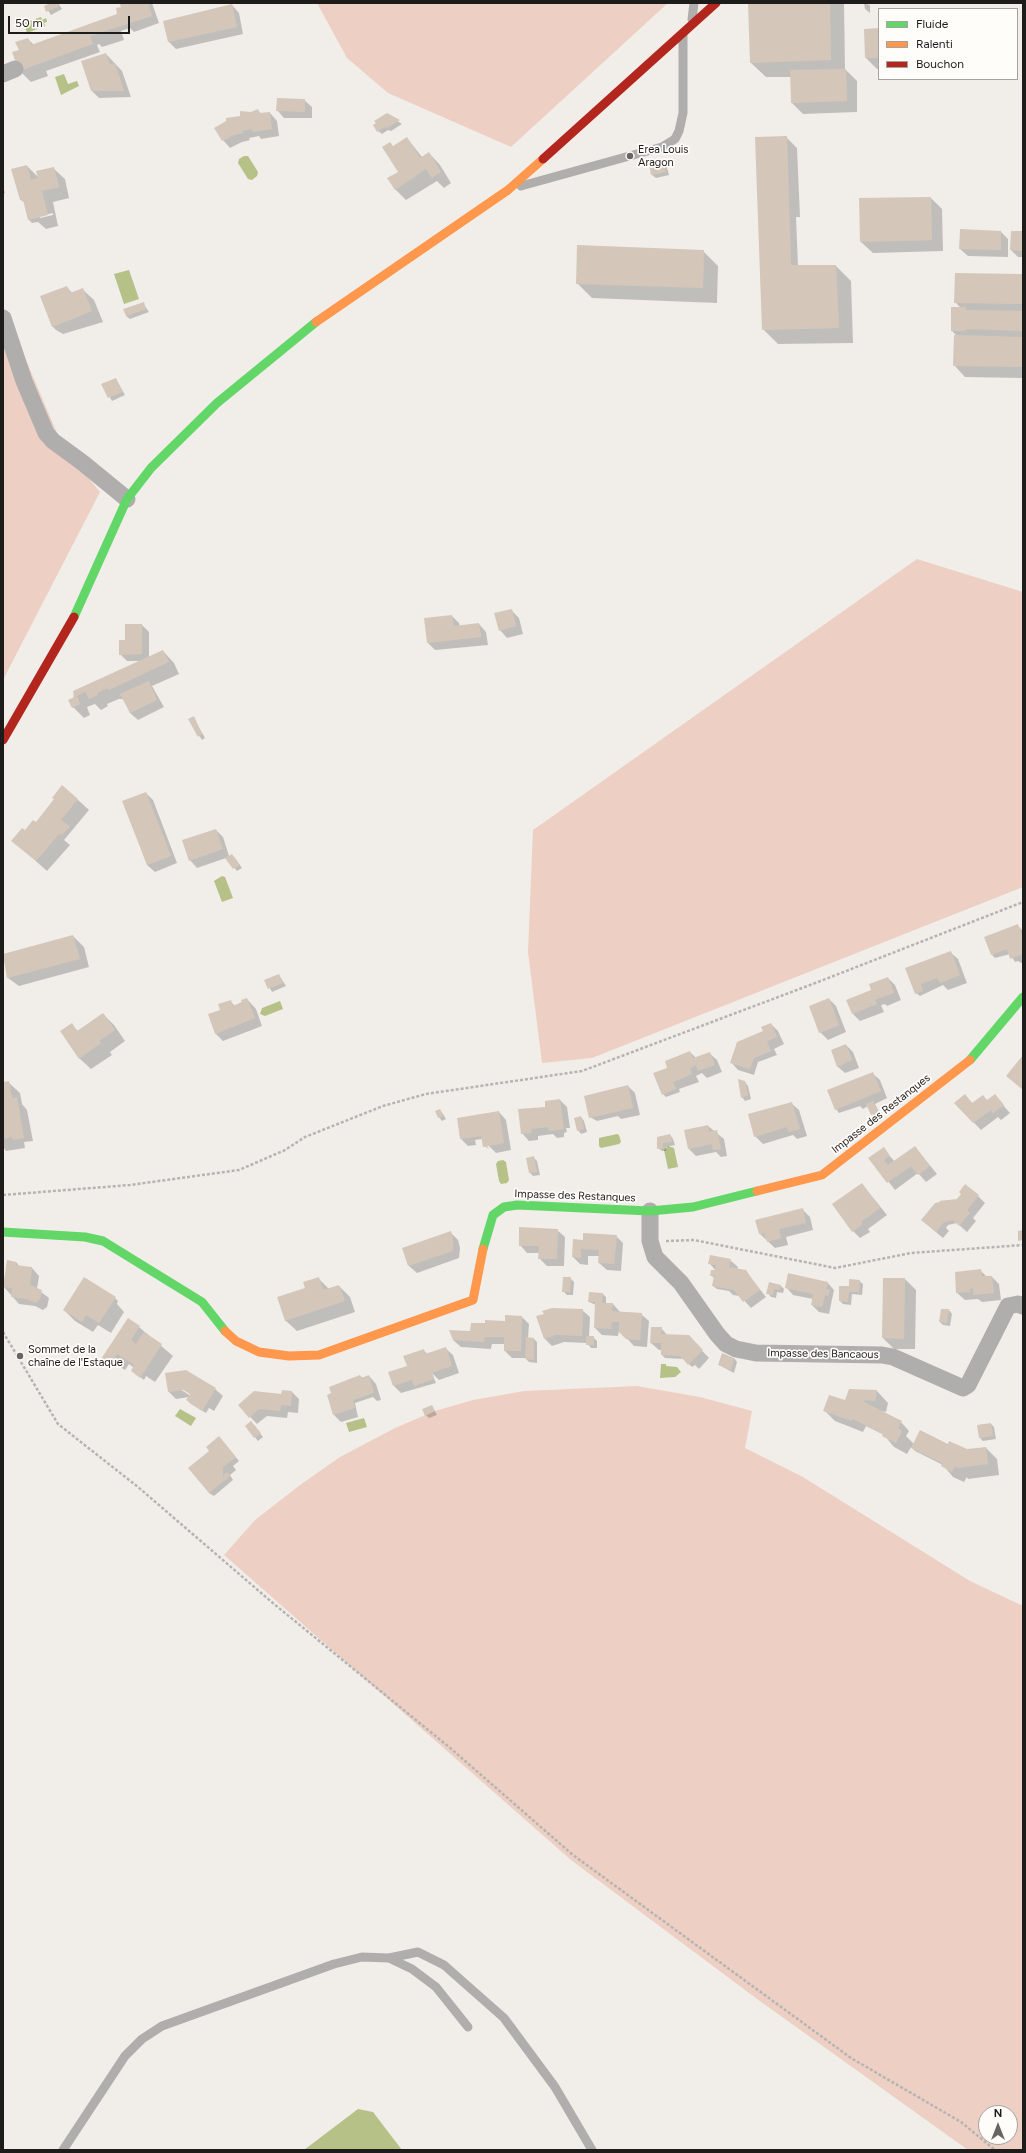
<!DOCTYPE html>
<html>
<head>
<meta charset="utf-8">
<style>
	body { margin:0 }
	#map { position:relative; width:1026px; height:2153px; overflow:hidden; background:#f1eeea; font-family:Figtree,sans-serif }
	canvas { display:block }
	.frame { position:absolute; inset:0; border:4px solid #1e1c1a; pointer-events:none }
	.legend { position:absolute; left:878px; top:8px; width:140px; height:72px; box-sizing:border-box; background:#fffdfa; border:1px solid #a5a3a0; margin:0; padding:5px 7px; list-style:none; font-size:12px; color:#1e1c1a }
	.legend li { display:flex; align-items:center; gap:8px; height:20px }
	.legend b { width:20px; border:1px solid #a5a3a0 }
	.north { position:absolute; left:978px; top:2105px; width:40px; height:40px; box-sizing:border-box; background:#fffdfa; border:1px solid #a5a3a0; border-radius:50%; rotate:0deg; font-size:11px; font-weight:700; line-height:16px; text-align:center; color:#1e1c1a }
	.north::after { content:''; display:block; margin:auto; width:14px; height:18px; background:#686663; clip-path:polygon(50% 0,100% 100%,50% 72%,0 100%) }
	.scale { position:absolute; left:8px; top:16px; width:122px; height:18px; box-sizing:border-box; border:2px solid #1e1c1a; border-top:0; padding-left:5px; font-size:12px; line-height:14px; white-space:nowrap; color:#1e1c1a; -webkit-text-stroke:3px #fffdfa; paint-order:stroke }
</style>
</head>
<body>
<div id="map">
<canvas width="1026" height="2153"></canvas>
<div class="frame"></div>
<ul class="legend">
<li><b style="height:5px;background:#63d668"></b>Fluide</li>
<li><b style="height:5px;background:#ff974d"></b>Ralenti</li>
<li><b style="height:5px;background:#b3261e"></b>Bouchon</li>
</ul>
<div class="north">N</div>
<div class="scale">50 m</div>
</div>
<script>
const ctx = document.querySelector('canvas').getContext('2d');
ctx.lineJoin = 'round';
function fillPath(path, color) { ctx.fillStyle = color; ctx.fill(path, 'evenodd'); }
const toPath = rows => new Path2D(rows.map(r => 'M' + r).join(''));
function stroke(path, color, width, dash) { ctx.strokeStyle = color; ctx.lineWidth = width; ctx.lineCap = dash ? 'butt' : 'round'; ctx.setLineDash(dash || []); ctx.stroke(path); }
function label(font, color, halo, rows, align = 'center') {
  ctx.font = font + ' Figtree,sans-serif'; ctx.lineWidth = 3.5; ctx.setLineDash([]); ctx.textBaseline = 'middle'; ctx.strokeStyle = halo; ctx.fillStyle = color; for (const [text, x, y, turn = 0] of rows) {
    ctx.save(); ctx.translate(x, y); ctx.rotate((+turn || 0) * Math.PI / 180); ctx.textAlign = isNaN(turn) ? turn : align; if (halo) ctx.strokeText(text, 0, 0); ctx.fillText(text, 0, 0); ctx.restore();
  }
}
const green = toPath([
	[317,3,668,3,511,147,388,93,347,58],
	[3,306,63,447,100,492,3,680],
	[917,559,1023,592,1023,887,592,1058,542,1063,528,952,533,830],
	[637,1386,700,1397,752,1411,745,1448,803,1477,970,1581,1023,1606,1023,2150,968,2150,757,1999,571,1860,224,1555,255,1520,300,1485,340,1457,395,1428,435,1411,473,1400,524,1391],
	[986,2113,1010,2113,1010,2137,986,2137]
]);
const water = toPath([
	[41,17,42,20,46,18,47,22,44,23,45,26,27,33,24,23],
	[64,74,68,84,77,81,79,86,61,95,55,77],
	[244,156,248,156,258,172,257,176,252,180,248,179,238,163,239,159],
	[129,270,139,299,124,304,114,274],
	[222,876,225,877,233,898,222,902,214,881],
	[280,1001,283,1009,265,1016,260,1014,262,1008],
	[617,1134,619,1135,621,1142,619,1144,601,1148,599,1146,599,1138],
	[668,1146,674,1148,678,1167,668,1169,664,1150],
	[503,1160,506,1162,509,1180,507,1183,501,1184,499,1181,496,1164,498,1161],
	[661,1364,666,1364,666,1366,677,1367,681,1372,675,1377,660,1378],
	[180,1409,196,1418,191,1426,175,1416],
	[364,1418,367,1427,349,1432,346,1423],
	[358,2109,373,2112,402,2150,304,2150]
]);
const shadow = toPath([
	[52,3,58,3,62,9,51,15,45,6],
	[124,3,152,3,159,23,134,32,130,28,121,31,124,40,102,47,99,44,97,45,100,52,46,71,48,76,31,82,20,71,20,51,28,39,34,45,118,15],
	[749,3,844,3,845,69,857,81,857,112,803,114,792,103,791,77,766,77,751,63],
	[864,3,870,5,870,13,865,9],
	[232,5,239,13,243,34,176,49,169,42,164,22],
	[879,29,879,69,877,69,866,58],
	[106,54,122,71,131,97,99,98,91,90],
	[304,100,312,107,312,118,284,118,277,110],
	[258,110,261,114,270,113,277,121,279,136,261,139,259,136,249,138,250,140,242,142,230,148,223,140,241,117],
	[387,114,402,124,391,131,388,130,382,134,378,131,377,123],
	[786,137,797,148,800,217,796,217,798,266,836,266,851,281,853,343,778,344,763,329],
	[407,138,422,157,429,153,440,165,451,183,444,188,437,181,406,200,395,189,399,172,394,147],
	[663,161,666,164,669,175,656,178,652,175,650,165],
	[27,166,39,178,53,168,65,179,69,198,53,202,58,226,46,229,38,222,32,223,29,220,25,203,21,200],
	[53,213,53,215,40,218,40,216],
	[3,186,5,193,3,194],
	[931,198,942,209,943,251,873,253,861,242],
	[961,231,1001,232,1008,239,1008,257,968,256,960,249],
	[1023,232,1023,257,1018,257,1011,250],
	[703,251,718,266,717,303,592,298,577,283],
	[1023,275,1023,378,965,377,954,365,958,337,952,331,961,308,955,302],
	[67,287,72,293,82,289,94,300,103,322,63,334,56,330,53,327,41,297],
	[143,303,149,312,130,319,126,316],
	[116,379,125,395,112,401,103,385],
	[511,610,519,618,523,634,507,638,500,630],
	[452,616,459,623,460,627,479,624,486,632,488,645,435,650,428,643,425,619],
	[142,625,149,632,149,658,163,651,174,663,179,674,152,686,164,707,138,720,130,713,124,699,119,699,107,704,108,706,101,710,95,704,87,707,90,715,84,718,73,707,74,692,141,661,127,661,120,654,126,641],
	[193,717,205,738,202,740,189,719],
	[146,793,153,800,177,863,155,872,147,865,124,801],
	[77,799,89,810,64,840,70,845,47,871,12,840,36,824],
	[216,830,223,837,229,856,235,858,242,868,237,871,226,858,197,868,190,860],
	[1018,926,1023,931,1023,964,1018,961,1015,962,1010,954,995,958,992,955],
	[73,936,84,947,89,967,19,986,8,978,3,955],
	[950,952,958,959,967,983,948,990,943,985,920,996,916,993,907,968],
	[279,975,286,986,272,992,266,981],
	[888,978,895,985,901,1000,887,1006,885,1004,881,1005,884,1012,860,1021,853,1014,873,991],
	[247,999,256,1009,262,1026,223,1041,216,1034,210,1015,222,1011,230,1001,235,1006],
	[829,999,836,1006,846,1032,828,1040,820,1032],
	[103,1014,114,1025,125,1041,110,1052,112,1055,91,1069,79,1058,71,1024,78,1031],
	[771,1024,778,1031,784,1044,774,1049,777,1055,758,1062,754,1075,738,1070,731,1062],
	[846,1045,853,1052,859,1068,845,1073,837,1066],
	[690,1052,696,1058,709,1053,717,1060,722,1072,707,1078,702,1073,696,1076,699,1082,679,1089,680,1092,666,1097,663,1094,669,1068],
	[872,1073,880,1080,887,1098,875,1104,881,1116,875,1118,868,1106,863,1109,860,1106,839,1113,836,1109],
	[8,1082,20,1093,22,1104,27,1110,33,1141,24,1142,25,1148,6,1151,3,1147,3,1083],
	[745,1082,748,1086,751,1099,745,1101,742,1097],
	[628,1086,635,1093,640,1115,621,1119,618,1116,597,1121,590,1117],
	[965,1095,973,1104,988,1101,995,1096,1010,1113,1001,1120,998,1117,981,1130,955,1103],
	[560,1100,567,1107,570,1128,566,1128,567,1132,564,1133,564,1137,557,1138,553,1134,538,1136,538,1140,529,1141,522,1133],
	[791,1103,799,1110,807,1136,797,1139,793,1135,763,1144,755,1136],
	[440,1110,443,1114,446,1119,442,1121,439,1117],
	[499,1112,506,1120,511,1150,496,1153,485,1142,483,1143,490,1149,484,1146,482,1139,475,1140,476,1145,468,1146,461,1139],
	[581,1117,584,1121,587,1132,581,1134,578,1130],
	[708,1126,724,1139,727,1156,721,1157,716,1152,696,1156,689,1149],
	[670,1135,673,1139,675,1145,666,1147,666,1151,662,1151,658,1148],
	[915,1147,937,1174,926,1182,918,1173,895,1190,870,1158,883,1148,895,1162],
	[533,1157,537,1161,540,1175,533,1176,530,1173],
	[862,1184,887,1215,868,1229,870,1232,860,1238,853,1231],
	[962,1194,978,1196,985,1203,973,1218,976,1221,967,1232,957,1223,948,1225,946,1228,949,1231,943,1238,930,1227],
	[802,1209,810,1217,813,1230,786,1237,788,1245,775,1248,760,1234],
	[557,1230,565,1237,564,1266,547,1266,540,1259,540,1253,527,1253,520,1245],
	[450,1232,458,1240,460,1248,459,1258,417,1273,409,1266,403,1249],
	[616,1236,623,1243,621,1271,607,1270,599,1263,600,1256,588,1256,588,1265,580,1264,573,1257,584,1241],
	[730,1260,738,1267,737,1270,755,1283,766,1297,751,1308,740,1296,733,1295,729,1291,717,1289,713,1286,714,1278,711,1275,717,1272,710,1264],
	[16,1262,20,1267,32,1268,39,1276,37,1289,49,1298,47,1307,43,1310,35,1306,19,1304,4,1287],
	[980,1270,987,1277,992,1277,999,1284,1001,1300,982,1302,978,1299,965,1300,957,1293],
	[570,1278,574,1282,573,1295,567,1295,563,1291],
	[319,1279,329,1289,339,1286,350,1297,355,1312,297,1331,285,1320],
	[905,1279,916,1290,915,1349,894,1349,883,1338],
	[859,1281,863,1284,862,1295,852,1294,851,1305,843,1304,840,1301,850,1287],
	[827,1282,834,1290,829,1314,819,1312,812,1305,813,1299,793,1295,786,1287],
	[770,1283,780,1285,784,1289,783,1293,777,1292,776,1298,771,1297,768,1293],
	[603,1294,606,1297,606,1304,613,1304,620,1312,641,1314,649,1321,647,1347,634,1346,619,1330,618,1336,602,1335,595,1328,596,1305,589,1302],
	[115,1298,118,1301,117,1304,124,1312,111,1333,98,1325,93,1332,75,1321,64,1310],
	[582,1310,590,1317,589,1337,593,1337,597,1341,597,1348,591,1348,587,1343,564,1342,552,1346,545,1339,537,1317],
	[949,1310,952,1314,950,1326,943,1325,940,1322],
	[522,1317,529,1324,528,1339,534,1339,537,1342,537,1363,529,1362,525,1358,512,1358,505,1351,505,1344,492,1344,491,1349,461,1347,453,1340,471,1332],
	[139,1327,173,1356,155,1382,146,1376,144,1380,132,1371,134,1368,129,1364,125,1370,116,1364,114,1368,102,1359],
	[661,1328,668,1336,688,1336,709,1358,699,1369,695,1365,692,1367,684,1359,665,1358,662,1355,662,1350,659,1350,651,1343],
	[445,1348,453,1355,459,1373,439,1380,432,1373,436,1383,401,1393,394,1386,423,1350,432,1358],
	[734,1358,737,1362,734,1373,719,1365],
	[166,1374,215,1389,223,1396,214,1411,209,1408,206,1413,191,1404,187,1400,189,1397,176,1399,169,1392],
	[179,1387,191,1394,191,1396,178,1388],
	[360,1376,363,1378,369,1376,376,1384,381,1400,377,1401,373,1397,355,1403,358,1417,341,1422,334,1415,347,1380],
	[850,1390,877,1391,888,1403,886,1412,881,1411,901,1422,909,1431,906,1436,914,1444,948,1445,967,1450,986,1448,997,1459,999,1475,968,1479,967,1477,964,1482,953,1477,943,1465,915,1451,911,1447,907,1454,894,1447,884,1435,866,1426,863,1432,835,1421,824,1410,845,1401],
	[282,1391,292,1392,299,1399,298,1413,288,1412,287,1418,267,1416,257,1424,239,1405,282,1395],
	[432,1406,437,1415,429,1418,426,1415],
	[991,1424,994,1427,996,1439,983,1441,980,1438,978,1425],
	[246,1426,254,1426,263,1437,258,1441],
	[219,1438,239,1461,233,1466,236,1470,230,1475,233,1480,214,1496,209,1493,211,1451]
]);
const building = toPath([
	[50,3,58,3,59,6,46,12,44,6],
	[119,3,148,3,152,16,90,36,93,44,19,71,12,52,19,50,15,42,28,38,31,45,117,14,116,8,121,7],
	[748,3,830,3,831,60,750,63],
	[232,4,237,27,168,42,163,21],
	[879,28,879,58,865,58,864,29],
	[106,53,110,65,115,63,124,91,91,91,81,61],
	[846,69,847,101,791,103,790,70],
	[277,98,305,99,305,112,276,111],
	[258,109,259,113,270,112,272,129,253,132,252,129,242,131,243,133,234,135,222,141,214,128,226,121,226,118,240,116,240,111,251,112],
	[387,113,400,120,387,128,384,127,377,132,373,125,376,123,374,121],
	[787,136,791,265,836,265,839,328,762,330,755,137],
	[407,137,420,158,429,152,441,172,432,178,426,169,395,190,387,178,398,172,382,147,390,142,393,146],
	[663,160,666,172,651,175,649,164],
	[27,165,31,180,38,178,36,171,54,167,59,187,42,191,48,215,28,220,23,200,20,200,11,169],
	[931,197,932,240,860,242,859,198],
	[960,229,1001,231,1001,250,959,249],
	[1011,231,1023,231,1023,251,1010,250],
	[577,245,704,250,703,288,576,284],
	[955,273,1023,274,1023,304,954,303],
	[67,286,70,293,83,288,92,311,52,327,40,296],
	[144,302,146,309,126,316,123,309],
	[951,307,966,307,966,310,1023,311,1023,331,966,329,965,331,951,331],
	[954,335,1023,337,1023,367,953,366],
	[116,378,122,392,108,398,101,384],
	[512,609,516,626,499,631,494,613],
	[452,615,454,626,479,623,481,637,427,643,424,618],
	[125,624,142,624,142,654,119,655,119,640,125,640],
	[163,650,169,662,109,690,108,688,97,693,98,695,89,699,85,692,77,696,80,704,72,708,68,700,74,697,73,691],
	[149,681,157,700,130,713,120,694],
	[194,716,202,734,198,737,188,719],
	[62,785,78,799,61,820,70,826,62,835,59,834,36,861,11,841,22,828,25,830,33,820,36,822,54,799,52,798],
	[146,792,171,856,147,865,122,801],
	[216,829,223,849,189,861,182,840],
	[232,854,240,865,233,869,225,858],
	[1018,924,1023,938,1023,954,1010,959,1007,949,991,955,984,937],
	[73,935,80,959,7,978,3,954],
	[951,951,960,975,940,983,937,978,921,984,923,991,915,994,905,968],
	[279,974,283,983,268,989,264,980],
	[888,977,894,993,875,1000,877,1004,852,1014,846,1000,871,990,869,984],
	[247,998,255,1018,215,1034,208,1014,220,1010,218,1004,231,1000,233,1006,242,1002,241,1000],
	[829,998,839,1025,819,1033,809,1006],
	[103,1013,115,1030,99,1041,101,1043,79,1059,60,1031,72,1023,77,1031],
	[771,1023,777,1037,767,1041,771,1051,754,1058,750,1069,730,1063,737,1042,763,1031,761,1027],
	[846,1044,852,1060,837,1067,831,1050],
	[690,1051,693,1058,710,1052,715,1065,698,1071,696,1065,690,1068,692,1074,673,1082,676,1089,662,1095,653,1073,667,1068,665,1061],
	[1023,1055,1023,1090,1006,1076],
	[873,1072,881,1091,835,1110,827,1090],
	[738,1079,745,1081,748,1095,741,1098],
	[9,1081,12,1098,17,1097,24,1138,13,1140,12,1137,3,1139,3,1082],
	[628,1085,633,1108,589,1118,584,1096],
	[965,1094,972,1103,983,1095,987,1100,995,1094,1004,1105,993,1113,991,1110,973,1123,954,1103],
	[560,1099,564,1129,549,1131,548,1127,531,1129,532,1133,521,1134,518,1109,545,1107,545,1101],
	[873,1101,878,1112,871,1115,866,1104],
	[792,1102,800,1129,789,1132,787,1127,754,1137,748,1114],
	[440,1109,443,1116,438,1118,435,1111],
	[499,1111,504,1143,483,1147,481,1136,460,1139,457,1118],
	[581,1116,584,1129,577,1131,574,1118],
	[708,1125,709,1132,717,1130,721,1149,713,1150,712,1144,688,1149,684,1130],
	[670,1134,672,1142,663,1143,663,1148,657,1149,657,1137],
	[915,1146,930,1166,918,1175,911,1166,887,1183,868,1158,884,1147,890,1156,884,1160,888,1165],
	[534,1156,537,1172,529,1173,526,1158],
	[862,1183,880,1208,861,1222,863,1224,852,1232,832,1204],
	[965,1184,979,1195,967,1210,970,1213,959,1226,953,1220,943,1223,936,1232,921,1220,935,1203,940,1202,939,1201,957,1199,961,1194,959,1192],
	[803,1208,806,1223,779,1229,781,1238,767,1242,764,1233,759,1234,755,1220],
	[519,1227,558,1229,557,1259,538,1259,539,1246,519,1246],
	[1023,1230,1023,1240,1018,1241,1018,1231],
	[451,1231,453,1240,453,1251,408,1266,402,1248],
	[583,1233,617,1235,614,1264,598,1263,599,1250,581,1249,581,1258,572,1257,573,1239,583,1240],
	[710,1255,731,1259,729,1267,746,1270,760,1290,743,1302,734,1290,712,1286,714,1276,710,1276,711,1270,715,1270,716,1265,708,1264],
	[7,1260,16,1262,16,1265,32,1267,30,1285,42,1290,40,1299,35,1303,27,1299,11,1297,12,1288,3,1287],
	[981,1269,982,1276,992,1276,994,1293,973,1295,973,1288,970,1289,970,1292,956,1293,955,1272],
	[788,1273,828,1282,826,1289,830,1290,828,1296,825,1295,822,1307,811,1305,813,1294,785,1288],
	[84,1277,116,1297,99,1323,86,1315,82,1322,63,1310],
	[319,1277,323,1290,339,1285,345,1301,285,1321,277,1297,305,1288,303,1282],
	[563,1277,571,1277,570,1292,562,1292],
	[883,1278,905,1278,904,1339,882,1338],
	[849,1279,860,1280,859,1292,849,1292,848,1302,839,1301,839,1286,849,1286],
	[769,1282,781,1285,780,1290,774,1289,773,1295,766,1294],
	[589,1292,603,1293,602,1303,613,1303,612,1311,642,1313,640,1340,626,1339,619,1332,619,1322,612,1322,611,1329,594,1328,595,1302,588,1302],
	[552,1308,583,1309,582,1336,556,1335,544,1339,536,1316,544,1314,542,1311],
	[941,1309,949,1309,947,1323,939,1322],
	[505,1315,522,1316,521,1351,504,1351,504,1337,485,1337,484,1342,453,1340,449,1330,470,1331,471,1323,485,1323,485,1320,505,1321],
	[128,1318,140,1326,131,1340,136,1344,144,1332,162,1344,140,1378,131,1371,134,1365,117,1354,110,1365,101,1359],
	[651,1327,662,1327,661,1334,689,1335,703,1350,688,1365,680,1356,661,1355,661,1343,650,1343],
	[586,1336,594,1336,594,1345,586,1345],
	[526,1337,534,1338,534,1360,525,1359],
	[446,1347,452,1366,431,1373,434,1379,414,1386,412,1380,393,1386,388,1372,407,1366,403,1356,424,1349,425,1354],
	[722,1353,734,1358,731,1370,718,1365],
	[186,1370,216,1388,202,1411,186,1400,190,1394,183,1390,168,1392,165,1373],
	[360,1375,361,1378,369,1375,374,1393,353,1400,355,1408,333,1415,327,1395,331,1393,329,1387],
	[849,1389,877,1390,875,1401,865,1400,864,1402,902,1421,898,1428,902,1431,896,1443,882,1436,883,1434,853,1419,852,1421,823,1411,829,1395,845,1400],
	[282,1390,292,1391,291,1406,281,1405,280,1411,259,1409,249,1418,238,1405,254,1391,281,1394],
	[432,1405,435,1411,425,1416,422,1409],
	[251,1421,261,1433,254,1438,245,1426],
	[991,1423,993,1436,979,1438,977,1425],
	[920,1430,948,1444,949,1441,967,1449,986,1447,988,1464,956,1468,956,1465,952,1472,941,1466,942,1463,911,1448],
	[219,1436,236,1457,223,1467,223,1476,227,1472,230,1476,209,1493,188,1468,209,1451,206,1447]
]);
const path = toPath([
	[3,1195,130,1185,239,1170,285,1150,305,1137,383,1106,426,1094,582,1071,818,982,1023,902],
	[666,1241,694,1240,835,1268,911,1253,1023,1245],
	[3,1332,58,1424,138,1487,274,1604,449,1747,573,1855,851,2058,961,2122,995,2150]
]);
const lane = toPath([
	[692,19,694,3],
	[521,186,662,147,675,139,679,131,683,113,683,35],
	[389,1958,418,1952,444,1965,504,2018,555,2087,592,2150],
	[63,2150,125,2056,142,2039,162,2026,334,1964,362,1957,389,1958,412,1969,436,1987,468,2027]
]);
const street = toPath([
	[3,74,15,69],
	[3,318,24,381,46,433,53,441,83,463,127,499],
	[650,1211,650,1241,655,1257,681,1283,717,1334,726,1344,736,1349,756,1353,882,1355,893,1357,963,1388,968,1385,1008,1306,1018,1304,1023,1306]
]);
const fast = toPath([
	[74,617,127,499,151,468,217,403,316,322],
	[970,1060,1023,997],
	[3,1232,85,1237,103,1241,202,1302,225,1331],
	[483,1249,493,1215,504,1207,517,1205,650,1211,693,1207,757,1191]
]);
const slow = toPath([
	[316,322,508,190,543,159],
	[757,1191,822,1175,970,1060],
	[225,1331,236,1341,259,1352,289,1356,319,1355,473,1300,483,1249]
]);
const jam = toPath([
	[543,159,716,3],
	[3,740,74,617]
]);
const markers = [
	[630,156,4,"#686663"],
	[20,1356,4,"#686663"]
];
const poiNames = [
	["Erea Louis",638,150],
	["Aragon",638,163],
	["Sommet de la",28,1350],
	["chaîne de l'Estaque",28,1363]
];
const streetNames = [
	["Impasse des Restanques",881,1114,-38],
	["Impasse des Restanques",575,1196,2],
	["Impasse des Bancaous",823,1354,1]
];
fillPath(green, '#edd0c3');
fillPath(water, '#b5c187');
fillPath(shadow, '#0003');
fillPath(building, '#d4c7ba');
stroke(path, '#b6b4b2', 2.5, [3, 2]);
stroke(lane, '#b0aead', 9);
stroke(street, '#b0aead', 17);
stroke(fast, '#63d668', 9);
stroke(slow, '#ff974d', 9);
stroke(jam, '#b3261e', 9);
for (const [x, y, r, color] of markers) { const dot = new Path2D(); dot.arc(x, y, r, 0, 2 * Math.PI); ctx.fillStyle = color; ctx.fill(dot); stroke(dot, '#fffdfa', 1.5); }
label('11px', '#1e1c1a', '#fffdfa', poiNames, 'left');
label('11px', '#1e1c1a', '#fffdfa', streetNames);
</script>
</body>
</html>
